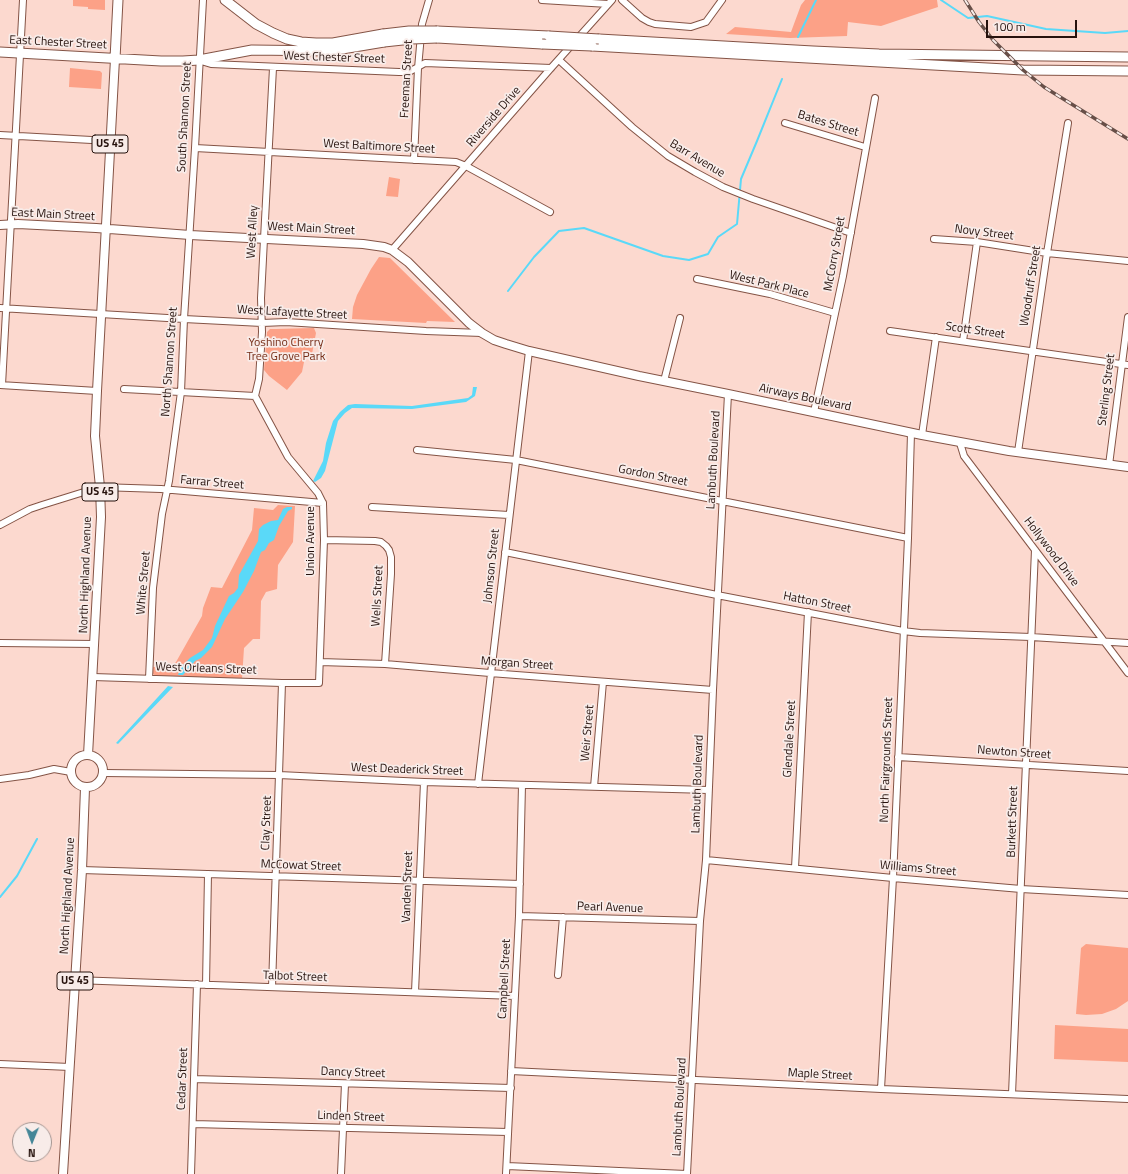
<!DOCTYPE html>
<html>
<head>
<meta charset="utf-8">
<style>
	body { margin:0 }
	#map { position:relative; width:1128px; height:1174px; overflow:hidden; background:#fcd9cf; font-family:"Titillium Web",sans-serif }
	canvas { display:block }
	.north { position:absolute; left:12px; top:1122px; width:40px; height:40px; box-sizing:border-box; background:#f8ece9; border:1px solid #a49591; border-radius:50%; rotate:181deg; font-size:11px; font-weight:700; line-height:16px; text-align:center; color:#26120d }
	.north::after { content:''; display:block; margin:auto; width:14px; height:18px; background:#448697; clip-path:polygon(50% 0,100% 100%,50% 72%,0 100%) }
	.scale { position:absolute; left:986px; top:20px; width:91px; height:18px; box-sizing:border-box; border:2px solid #26120d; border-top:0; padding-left:5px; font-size:12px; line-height:14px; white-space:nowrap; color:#26120d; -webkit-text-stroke:3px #f8ece9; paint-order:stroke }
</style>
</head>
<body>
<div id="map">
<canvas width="1128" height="1174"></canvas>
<div class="north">N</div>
<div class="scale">100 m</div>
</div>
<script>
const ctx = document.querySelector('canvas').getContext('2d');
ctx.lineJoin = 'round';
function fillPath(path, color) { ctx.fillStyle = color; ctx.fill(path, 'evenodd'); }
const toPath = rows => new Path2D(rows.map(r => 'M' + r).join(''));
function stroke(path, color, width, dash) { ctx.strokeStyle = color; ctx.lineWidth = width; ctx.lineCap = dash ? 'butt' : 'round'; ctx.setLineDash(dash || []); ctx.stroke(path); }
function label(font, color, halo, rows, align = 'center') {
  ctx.font = font + ' "Titillium Web",sans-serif'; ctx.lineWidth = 3.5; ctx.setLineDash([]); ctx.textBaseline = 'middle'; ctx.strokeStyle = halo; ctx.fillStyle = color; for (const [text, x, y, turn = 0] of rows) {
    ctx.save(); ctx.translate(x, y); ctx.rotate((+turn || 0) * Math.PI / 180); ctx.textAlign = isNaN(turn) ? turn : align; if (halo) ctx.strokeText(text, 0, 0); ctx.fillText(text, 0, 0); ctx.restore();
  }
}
const green = toPath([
	[73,0,105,0,105,10,88,9,88,7,73,6],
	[805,0,937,0,938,7,881,26,848,22,847,36,790,38,726,34,735,27,791,32,801,5],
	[70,68,100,71,102,73,101,89,69,87],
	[389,177,400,179,398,197,386,196],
	[379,257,390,258,455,322,427,321,426,323,352,319,353,307,357,295,371,269],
	[312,328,314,328,316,333,312,354,309,357,305,357,302,372,287,390,269,376,264,370,267,332,270,329,276,329],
	[278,505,295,506,293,542,278,565,277,589,266,592,261,601,260,639,253,639,244,648,242,679,183,677,157,677,152,673,153,667,168,667,172,666,176,662,202,616,203,608,211,587,222,588,252,530,254,508,273,510],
	[1086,944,1128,948,1128,1001,1116,1009,1102,1014,1086,1015,1076,1014,1081,948],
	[1055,1025,1128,1029,1128,1062,1054,1059]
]);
const water = toPath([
	[473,387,477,387,475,396,466,402,412,409,352,408,345,413,338,421,325,471,321,478,315,482,313,481,323,461,326,443,333,421,340,412,348,405,355,404,412,406,468,398,472,395],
	[287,507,292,507,292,509,288,511,279,526,274,540,269,543,265,550,261,552,254,571,243,592,225,619,212,647,201,658,195,661,183,675,178,675,181,667,190,658,203,650,212,638,215,626,229,596,234,593,238,588,239,575,258,541,259,529,263,525,271,521,278,520,283,509],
	[168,686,173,687,118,744,116,743]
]);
const stream = toPath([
	[941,0,968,18,987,16,1046,29,1105,33,1128,31],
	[798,37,816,0],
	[508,291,534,257,559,231,584,228,663,256,689,260,708,254,718,237,737,224,741,179,757,141,782,79],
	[0,897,17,876,37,839]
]);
const minor = toPath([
	[542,0,608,4],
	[622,0,642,18,649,22,655,24,691,27,706,22,722,0],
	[559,60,632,127,668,156,695,172,723,187,753,199,851,233],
	[201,61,211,64,399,72,409,72,425,63,551,68],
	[785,123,865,147],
	[0,135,110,141],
	[195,148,456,162,466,166,550,212],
	[414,160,418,68,422,24,429,0],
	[934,239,977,242,1047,253,1128,261],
	[392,250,551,68,612,0],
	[697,279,770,294,835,313],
	[0,308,184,319,262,323,286,322,426,331,482,333],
	[890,331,1128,365],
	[963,341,977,242],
	[664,381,680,318],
	[0,385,97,391],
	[2,385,23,0],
	[124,389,255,396],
	[255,396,259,379,262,332,261,298,264,239,273,68],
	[814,412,843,276,875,98],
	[922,435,936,337],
	[960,443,964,456,1128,673],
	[417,450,516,460,908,538],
	[1018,452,1047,253,1068,123],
	[1109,465,1128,317],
	[372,507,509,515],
	[0,525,30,509,42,505,100,487,161,489,323,503],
	[324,540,375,541,381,542,386,546,389,550,391,557,391,574,385,664],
	[505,552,717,595,903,631,920,633,1031,637,1128,643],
	[0,643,95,644],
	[320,662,385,664,490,673,713,690],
	[93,677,282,683,319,683,324,540,323,503,318,493,288,457,255,396],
	[149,679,153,588,162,514,169,481,181,392,184,319,195,148,203,0],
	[898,757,1128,771],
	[104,773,279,775,424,782,708,790],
	[0,779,29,775,54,769,71,772],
	[478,784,529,351],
	[594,787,603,682],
	[706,860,893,878,1021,889,1128,895],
	[795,868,808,612],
	[82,870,520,884],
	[519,916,700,921],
	[558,975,563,917],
	[75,980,515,996],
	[206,985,208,874],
	[272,987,282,683],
	[415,992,424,782],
	[0,1064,70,1067],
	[511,1071,881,1089,1128,1099],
	[194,1079,511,1088],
	[881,1089,893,878,908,538,911,433],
	[1012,1094,1035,550],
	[193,1124,508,1132],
	[507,1166,686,1174],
	[191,1174,197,984],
	[341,1174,345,1084],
	[506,1174,519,916,522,785],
	[687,1174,700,921,706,860,713,690,728,394]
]);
const major = toPath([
	[0,225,18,224,96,228,190,235,363,244,384,247,392,250,408,262,469,323,482,333,494,340,506,344,529,351,639,376,728,394,922,435,1009,451,1128,467],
	'71 771a16 16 0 1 1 32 0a16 16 0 1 1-32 0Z',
	[88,755,101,517,100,487,95,436,97,391,115,59],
	[63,1174,82,870,85,788]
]);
const highway = toPath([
	[225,0,256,24,273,33,287,39,301,42,316,43,333,43,383,34],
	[437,31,549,36],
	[437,38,542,44],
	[599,39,813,51,879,54,1128,57],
	[592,46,1023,70,1128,71],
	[0,52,161,61,183,61,199,60,252,50,330,51,384,42],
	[115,59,118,0]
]);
const rail = toPath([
	[965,0,979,22,993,40,1023,70,1044,87,1128,139]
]);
const highwayBridge = toPath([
	[383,34,409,31,437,31],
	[549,36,599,39],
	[384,42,412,39,437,38],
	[542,44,592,46]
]);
const shields = [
	[110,144,36],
	[100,492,36],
	[75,981,36]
];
const shieldNames = [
	["US 45",110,144],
	["US 45",100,492],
	["US 45",75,981]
];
const streetNames = [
	["East Chester Street",58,43,3],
	["West Chester Street",334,58,2],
	["Freeman Street",407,79,-87],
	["South Shannon Street",185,117,-87],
	["Riverside Drive",494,117,-49],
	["Bates Street",828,124,17],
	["West Baltimore Street",379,147,3],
	["Barr Avenue",697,159,31],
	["East Main Street",53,215,3],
	["West Main Street",311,229,3],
	["West Alley",253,232,-87],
	["Novy Street",984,233,7],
	["McCorry Street",835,254,-80],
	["West Park Place",769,285,14],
	["Woodruff Street",1031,286,-81],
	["West Lafayette Street",292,313,3],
	["Scott Street",975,331,8],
	["North Shannon Street",170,362,-86],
	["Sterling Street",1107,390,-83],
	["Airways Boulevard",805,398,12],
	["Lambuth Boulevard",714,460,-87],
	["Gordon Street",653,476,11],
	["Farrar Street",212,483,5],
	["Union Avenue",311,541,-90],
	["Hollywood Drive",1051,552,53],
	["Johnson Street",492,566,-84],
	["North Highland Avenue",86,575,-88],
	["White Street",144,583,-85],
	["Wells Street",378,596,-87],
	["Hatton Street",817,603,11],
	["Morgan Street",517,664,4],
	["West Orleans Street",206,669,2],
	["Weir Street",588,733,-85],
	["Glendale Street",790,739,-87],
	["Newton Street",1014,753,4],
	["North Fairgrounds Street",887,760,-88],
	["West Deaderick Street",407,770,2],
	["Lambuth Boulevard",698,784,-88],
	["Burkett Street",1013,822,-88],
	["Clay Street",267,823,-88],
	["McCowat Street",301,866,2],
	["Williams Street",918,869,5],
	["Vanden Street",408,887,-88],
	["North Highland Avenue",68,896,-87],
	["Pearl Avenue",610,908,2],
	["Talbot Street",295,977,2],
	["Campbell Street",505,979,-87],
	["Dancy Street",353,1073,2],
	["Maple Street",820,1075,3],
	["Cedar Street",183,1079,-88],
	["Lambuth Boulevard",680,1107,-87],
	["Linden Street",351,1117,2]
];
const parkNames = [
	["Yoshino Cherry",286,343],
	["Tree Grove Park",286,357]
];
fillPath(green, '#fca187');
fillPath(water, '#5ad9f8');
stroke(stream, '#5ad9f8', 2);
stroke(minor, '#845446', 8);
stroke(major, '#845446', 10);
stroke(highway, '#845446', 11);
stroke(minor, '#fff', 6);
stroke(major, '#fff', 8);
stroke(highway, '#fff', 9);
stroke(rail, '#674f48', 3.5);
stroke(rail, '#f8ece9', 2, [6]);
stroke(highwayBridge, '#845446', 11, []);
stroke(highwayBridge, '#fff', 9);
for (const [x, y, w] of shields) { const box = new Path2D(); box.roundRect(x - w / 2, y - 9, w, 18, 3); ctx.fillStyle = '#f8ece9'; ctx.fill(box); stroke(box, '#26120d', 1); }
label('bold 11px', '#26120d', null, shieldNames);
label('12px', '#26120d', '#f8ece9', streetNames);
label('12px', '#752d17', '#f8ece9', parkNames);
</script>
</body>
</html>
